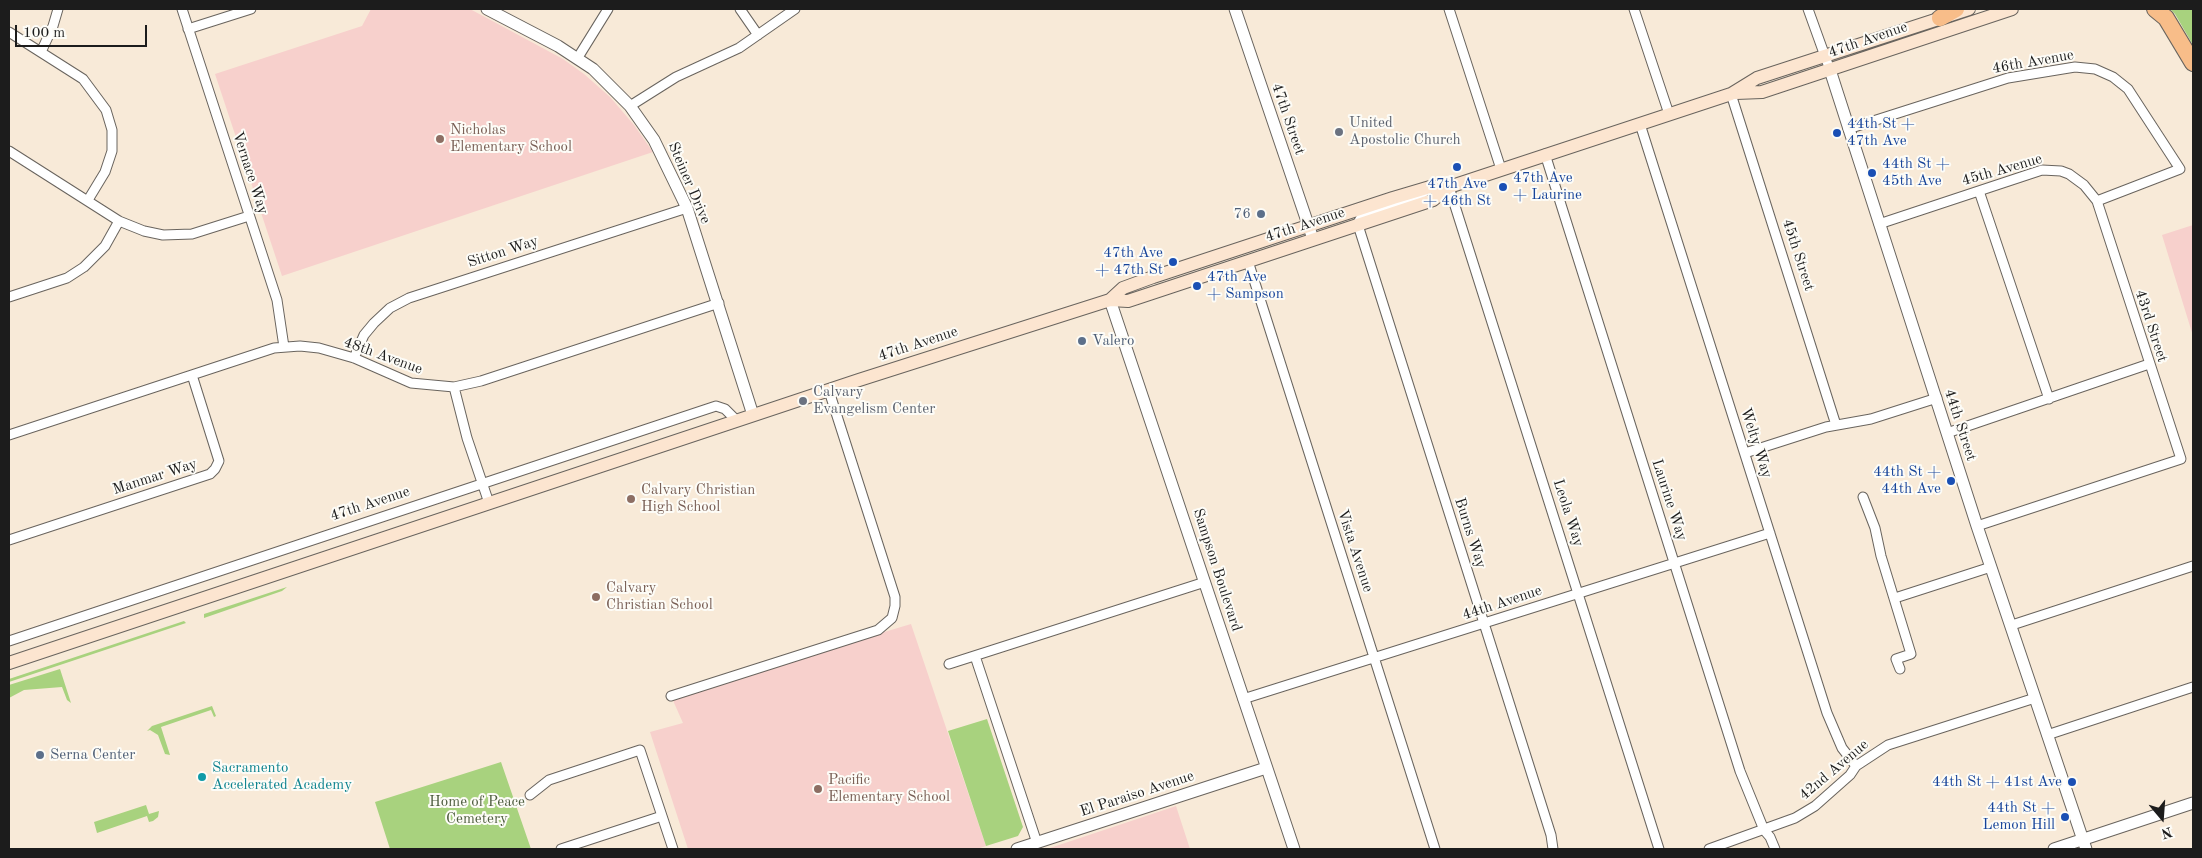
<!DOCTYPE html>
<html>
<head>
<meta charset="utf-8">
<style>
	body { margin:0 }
	#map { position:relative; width:2202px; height:858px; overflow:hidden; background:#f8ead8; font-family:"Old Standard TT",serif }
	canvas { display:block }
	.frame { position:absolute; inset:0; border:10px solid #1c1c1c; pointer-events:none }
	.north { position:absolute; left:2137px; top:793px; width:50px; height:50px; -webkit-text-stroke:4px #fdfcf7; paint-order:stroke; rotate:162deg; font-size:14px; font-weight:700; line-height:20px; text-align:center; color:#1c1c1c }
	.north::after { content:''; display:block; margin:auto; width:18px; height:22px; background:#1c1c1c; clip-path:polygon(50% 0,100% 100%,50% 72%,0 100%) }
	.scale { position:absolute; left:15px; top:25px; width:132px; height:22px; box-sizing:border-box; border:2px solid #1c1c1c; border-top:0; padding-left:6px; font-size:15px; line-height:18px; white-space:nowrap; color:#1c1c1c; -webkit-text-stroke:4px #fdfcf7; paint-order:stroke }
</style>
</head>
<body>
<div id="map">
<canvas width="2202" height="858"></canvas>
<div class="frame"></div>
<div class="north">N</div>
<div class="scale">100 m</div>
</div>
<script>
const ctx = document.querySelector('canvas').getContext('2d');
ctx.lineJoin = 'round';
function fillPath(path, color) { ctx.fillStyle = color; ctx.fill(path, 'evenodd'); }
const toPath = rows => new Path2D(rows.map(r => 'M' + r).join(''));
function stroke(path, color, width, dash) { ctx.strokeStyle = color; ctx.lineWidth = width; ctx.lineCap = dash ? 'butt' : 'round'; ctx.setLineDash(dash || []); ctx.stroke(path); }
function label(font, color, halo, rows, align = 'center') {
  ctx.font = font + ' "Old Standard TT",serif'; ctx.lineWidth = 4; ctx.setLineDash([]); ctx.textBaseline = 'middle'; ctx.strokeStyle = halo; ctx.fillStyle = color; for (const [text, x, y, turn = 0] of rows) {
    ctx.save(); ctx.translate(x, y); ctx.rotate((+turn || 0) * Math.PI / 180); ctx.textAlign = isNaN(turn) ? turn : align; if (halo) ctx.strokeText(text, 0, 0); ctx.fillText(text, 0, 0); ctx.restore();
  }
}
const built = toPath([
	[371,9,470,9,563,59,584,74,610,97,634,125,653,152,282,276,215,74,362,26],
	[2193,225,2193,336,2162,235],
	[911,624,986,846,977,849,688,849,650,732,683,723,671,696],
	[1176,806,1190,849,1047,849]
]);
const green = toPath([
	[2170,9,2193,9,2193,45,2175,14],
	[287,587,282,591,204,618,204,614],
	[184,621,186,623,9,682,9,679],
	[60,669,71,703,67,700,62,687,24,690,9,698,9,685],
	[212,706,216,716,214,717,211,710,161,727,170,755,165,754,158,735,150,730,147,731,152,726],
	[987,719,1023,827,1018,836,986,846,948,731],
	[501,762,531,849,390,849,375,802],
	[146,805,149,814,159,811,158,817,153,821,149,822,147,816,97,833,94,822]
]);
const minor = toPath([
	[182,9,277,300,284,347],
	[740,9,758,35],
	[1449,9,1501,169],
	[1634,9,1669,114],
	[1808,9,1830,70],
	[188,29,251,9],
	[9,32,83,79,106,110,112,130,112,151,105,172,88,200],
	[41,52,53,26,58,9],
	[577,59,608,9],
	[1731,94,1836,425],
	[630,106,676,77,739,48,795,9],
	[1640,124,1827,713,1842,748,1856,766],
	[1848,129,2008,78,2075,67,2095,69,2113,77,2128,89,2180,169,2097,201],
	[9,151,119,221,144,231,163,235,192,234,249,216],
	[1545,154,1740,771,1764,830,1770,837,1775,849],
	[1449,187,1659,849],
	[1979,191,2049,399],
	[1879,224,2042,170,2061,171,2069,174,2084,185,2097,201,2181,459,1977,526],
	[1358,225,1551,835,1553,849],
	[1248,261,1435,849],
	[9,297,67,278,84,267,105,246,119,221],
	[354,358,364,335,374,323,390,308,409,298,687,208],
	[454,387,467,438,489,503],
	[1947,433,2149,364],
	[9,435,274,348,300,346,319,348,354,358,411,383,454,387,481,381,719,303],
	[1745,453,1826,427,1871,419,1937,398],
	[1863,497,1875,528,1881,556,1911,654,1896,659,1900,669],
	[9,540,210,474,215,469,219,461,192,375],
	[1895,598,1991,567],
	[2012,625,2193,566],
	[9,641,716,406,725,409,737,421],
	[975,656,1037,843],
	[949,664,1205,582],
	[671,696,878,630,892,618,895,606,895,597,829,391],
	[1243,699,1770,533],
	[2047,735,2193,687],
	[530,795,549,780,640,750,673,849],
	[561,849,662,816],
	[1709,849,1795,818,1815,806,1850,775,1856,766,1888,745,2035,698]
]);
const tertiary = toPath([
	[487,9,558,46,593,69,630,106,654,140,687,208,753,415],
	[1235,9,1313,239],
	[1830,70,1977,526,2086,849],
	[1358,225,1363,216,1413,199,1424,191],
	[1110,300,1294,849],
	[1017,849,1266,768],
	[2054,849,2193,803]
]);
const secondary = toPath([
	[1736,93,1762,92,2012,9],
	[1110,300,1123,288,1153,277,1393,198,1430,187,1449,187,1731,94,1757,78,1969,9],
	[9,663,859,380,1110,300,1128,301,1433,200,1449,187]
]);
const motorway = toPath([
	[2155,9,2166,18,2193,63],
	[1940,18,1956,9]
]);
const markers = [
	[1339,132,5,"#6b7280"],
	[1837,133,5,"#1a4fb4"],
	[440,139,5,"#8d6e63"],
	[1457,167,5,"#1a4fb4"],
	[1872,173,5,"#1a4fb4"],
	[1503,187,5,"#1a4fb4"],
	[1261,214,5,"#5c6f8a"],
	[1173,262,5,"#1a4fb4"],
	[1197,286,5,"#1a4fb4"],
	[1082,341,5,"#5c6f8a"],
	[803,401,5,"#6b7280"],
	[1951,481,5,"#1a4fb4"],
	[631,499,5,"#8d6e63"],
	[596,597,5,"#8d6e63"],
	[40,755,5,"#5c6f8a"],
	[202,777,5,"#0f9aa8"],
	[2072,782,5,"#1a4fb4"],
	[818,789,5,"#8d6e63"],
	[2065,817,5,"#1a4fb4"]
];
const streetNames = [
	["47th Avenue",1868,40,-19],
	["46th Avenue",2033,62,-10],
	["47th Street",1288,119,71],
	["45th Avenue",2002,170,-16],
	["Vernace Way",250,173,72],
	["Steiner Drive",689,183,67],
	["47th Avenue",1305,225,-18],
	["Sitton Way",503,252,-18],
	["45th Street",1798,255,72],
	["43rd Street",2151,326,72],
	["47th Avenue",918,344,-18],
	["48th Avenue",383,356,20],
	["44th Street",1960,425,72],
	["Welty Way",1756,443,72],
	["Manmar Way",155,477,-18],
	["Laurine Way",1669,500,72],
	["47th Avenue",370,504,-18],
	["Leola Way",1568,513,72],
	["Burns Way",1470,533,72],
	["Vista Avenue",1355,551,72],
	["Sampson Boulevard",1217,570,72],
	["44th Avenue",1502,603,-18],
	["42nd Avenue",1834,770,-40],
	["El Paraiso Avenue",1137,794,-18]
];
const worshipNames = [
	["United",1349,123],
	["Apostolic Church",1349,140],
	["Calvary",813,392],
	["Evangelism Center",813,409]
];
const transitNames = [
	["44th St +",1847,124],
	["47th Ave",1847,141],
	["44th St +",1882,164],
	["45th Ave",1882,181],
	["47th Ave",1513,178],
	["+ Laurine",1513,195],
	["47th Ave",1457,184,"center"],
	["+ 46th St",1457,201,"center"],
	["47th Ave",1163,253,"right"],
	["+ 47th St",1163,270,"right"],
	["47th Ave",1207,277],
	["+ Sampson",1207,294],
	["44th St +",1941,472,"right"],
	["44th Ave",1941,489,"right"],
	["44th St + 41st Ave",2062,782,"right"],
	["44th St +",2055,808,"right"],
	["Lemon Hill",2055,825,"right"]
];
const educationNames = [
	["Nicholas",450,130],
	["Elementary School",450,147],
	["Calvary Christian",641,490],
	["High School",641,507],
	["Calvary",606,588],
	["Christian School",606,605],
	["Pacific",828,780],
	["Elementary School",828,797]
];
const serviceNames = [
	["76",1251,214,"right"],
	["Valero",1092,341],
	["Serna Center",50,755]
];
const cultureNames = [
	["Sacramento",212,768],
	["Accelerated Academy",212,785]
];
const parkNames = [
	["Home of Peace",477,802],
	["Cemetery",477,819]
];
fillPath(built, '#f7d0cc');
fillPath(green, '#a8d27e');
stroke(minor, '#69645e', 11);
stroke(tertiary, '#69645e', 13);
stroke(secondary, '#69645e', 14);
stroke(motorway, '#69645e', 18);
stroke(minor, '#fff', 9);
stroke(tertiary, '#fff', 11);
stroke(secondary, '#fce5d0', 12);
stroke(motorway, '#f8bd89', 16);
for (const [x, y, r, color] of markers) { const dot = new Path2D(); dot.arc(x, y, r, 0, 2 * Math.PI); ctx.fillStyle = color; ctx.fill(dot); stroke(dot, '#fdfcf7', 2); }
label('15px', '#1c1c1c', '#fdfcf7', streetNames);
label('15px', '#5b616d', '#fdfcf7', worshipNames, 'left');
label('15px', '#164399', '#fdfcf7', transitNames, 'left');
label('15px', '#785e54', '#fdfcf7', educationNames, 'left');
label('15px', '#4e5e75', '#fdfcf7', serviceNames, 'left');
label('15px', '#0d838f', '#fdfcf7', cultureNames, 'left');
label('15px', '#4d5c3e', '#fdfcf7', parkNames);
</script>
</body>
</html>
